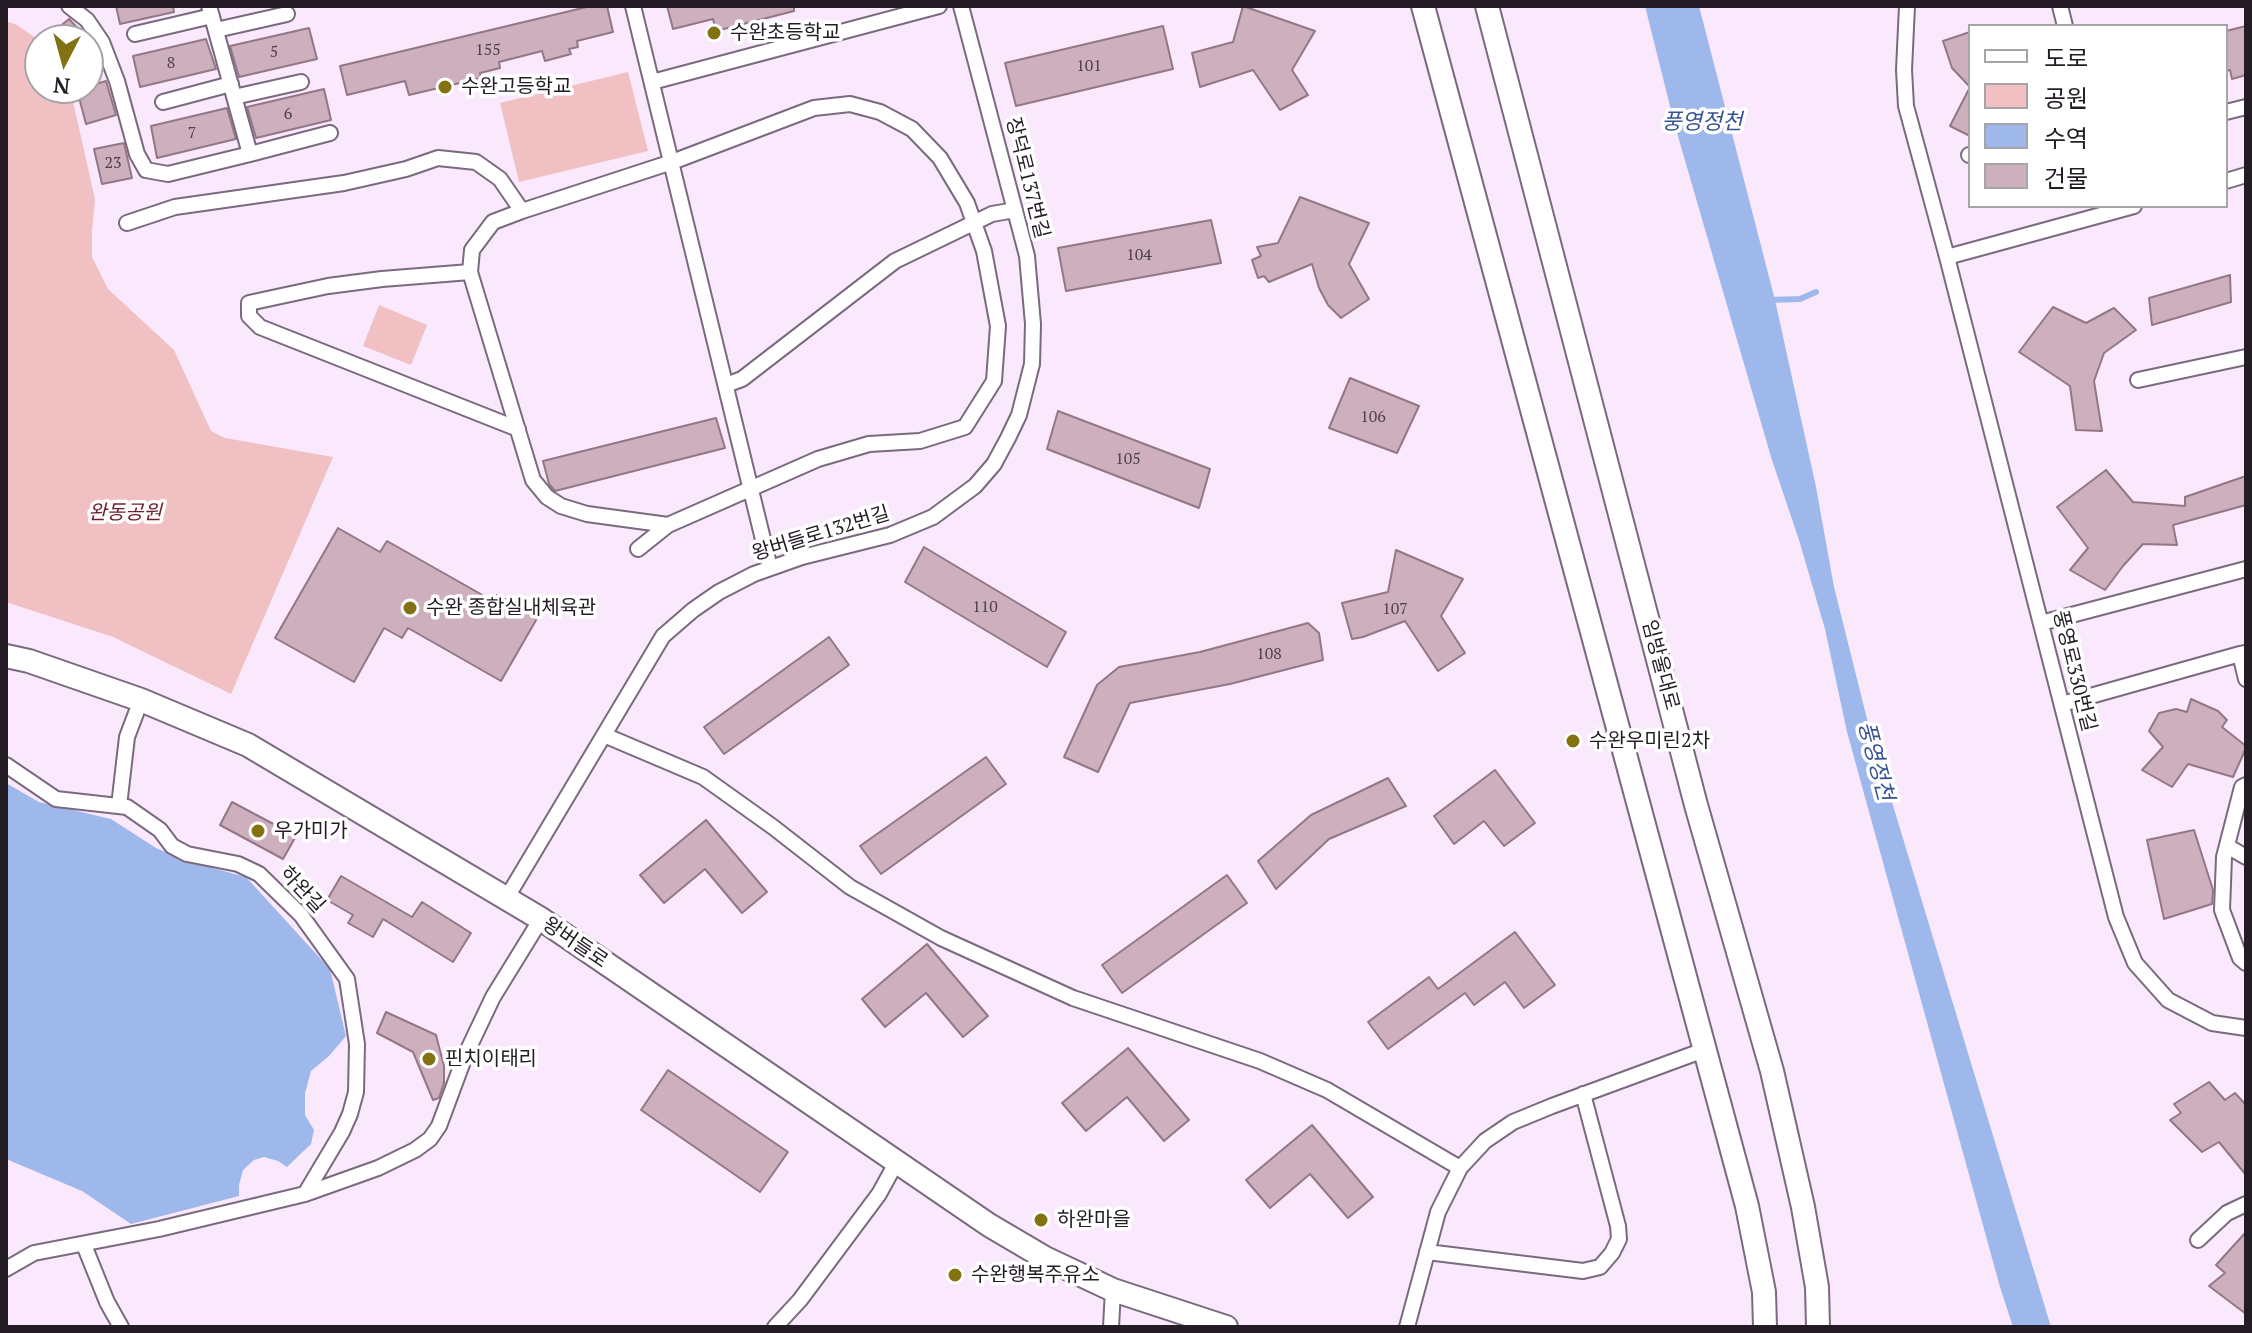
<!DOCTYPE html>
<html>
<head>
<meta charset="utf-8">
<style>
	body { margin:0 }
	#map { position:relative; width:2252px; height:1333px; overflow:hidden; background:#fae9fd; font-family:"PT Serif","Noto Sans KR",serif }
	canvas { display:block }
	.frame { position:absolute; inset:0; border:8px solid #231c25; pointer-events:none }
	.legend { position:absolute; left:1968px; top:24px; width:260px; height:184px; box-sizing:border-box; background:#fff; border:2px solid #a7a4a8; margin:0; padding:10px 14px; list-style:none; font-size:24px; color:#231c25 }
	.legend li { display:flex; align-items:center; gap:16px; height:40px }
	.legend b { width:40px; border:2px solid #a7a4a8 }
	.north { position:absolute; left:24px; top:24px; width:80px; height:80px; box-sizing:border-box; background:#fff; border:2px solid #a7a4a8; border-radius:50%; rotate:186deg; font-size:22px; font-weight:700; line-height:32px; text-align:center; color:#231c25 }
	.north::after { content:''; display:block; margin:auto; width:28px; height:36px; background:#827212; clip-path:polygon(50% 0,100% 100%,50% 72%,0 100%) }
</style>
</head>
<body>
<div id="map">
<canvas width="2252" height="1333"></canvas>
<div class="frame"></div>
<ul class="legend">
<li><b style="height:10px;background:#fff"></b>도로</li>
<li><b style="height:22px;background:#f1c0c2"></b>공원</li>
<li><b style="height:22px;background:#9fb8ec"></b>수역</li>
<li><b style="height:22px;background:#ceafbe"></b>건물</li>
</ul>
<div class="north">N</div>
</div>
<script>
const ctx = document.querySelector('canvas').getContext('2d');
ctx.lineJoin = 'round';
function fillPath(path, color) { ctx.fillStyle = color; ctx.fill(path, 'evenodd'); }
const toPath = rows => new Path2D(rows.map(r => 'M' + r).join(''));
function stroke(path, color, width, dash) { ctx.strokeStyle = color; ctx.lineWidth = width; ctx.lineCap = dash ? 'butt' : 'round'; ctx.setLineDash(dash || []); ctx.stroke(path); }
function label(font, color, halo, rows, align = 'center') {
  ctx.font = font + ' "PT Serif","Noto Sans KR",serif'; ctx.lineWidth = 7; ctx.setLineDash([]); ctx.textBaseline = 'middle'; ctx.strokeStyle = halo; ctx.fillStyle = color; for (const [text, x, y, turn = 0] of rows) {
    ctx.save(); ctx.translate(x, y); ctx.rotate((+turn || 0) * Math.PI / 180); ctx.textAlign = isNaN(turn) ? turn : align; if (halo) ctx.strokeText(text, 0, 0); ctx.fillText(text, 0, 0); ctx.restore();
  }
}
const green = toPath([
	[6,21,17,25,40,41,40,88,70,88,95,199,92,231,92,257,108,289,174,350,211,431,225,438,333,457,231,694,113,637,6,602],
	[628,72,648,151,519,182,500,103],
	[379,305,427,325,411,365,363,346]
]);
const water = toPath([
	[1645,6,1699,6,1775,300,1816,487,1834,587,1868,723,2051,1327,2013,1327,2000,1287,1847,732,1825,629,1799,540,1771,457,1675,126],
	[6,783,39,802,111,819,156,848,186,861,246,877,330,969,346,1036,329,1056,311,1071,305,1093,305,1115,314,1130,311,1144,287,1167,278,1161,264,1157,254,1160,243,1170,239,1185,239,1196,131,1224,82,1191,6,1159]
]);
const stream = toPath([
	[1769,300,1800,299,1816,292]
]);
const building = toPath([
	[116,6,173,6,174,12,120,24,116,6],
	[591,6,607,6,613,32,577,41,578,47,569,49,571,54,545,61,542,51,499,62,500,68,480,73,481,78,409,95,405,81,347,95,340,66,591,6],
	[667,6,794,6,794,11,716,31,713,19,673,29,667,6],
	[1243,6,1315,31,1292,70,1308,95,1280,110,1253,70,1200,87,1192,53,1233,42,1243,6],
	[69,19,89,40,43,40,69,19],
	[1163,26,1173,69,1016,106,1005,63,1163,26],
	[2246,26,2246,75,2232,79,2230,70,2226,71,2226,31,2246,26],
	[309,28,317,59,239,77,230,46,309,28],
	[1970,32,1970,136,1950,126,1970,87,1952,68,1943,41,1970,32],
	[206,39,216,69,140,87,133,56,206,39],
	[106,81,116,115,86,124,77,90,106,81],
	[324,89,331,120,256,138,247,107,324,89],
	[227,108,236,139,157,158,151,126,227,108],
	[124,143,132,178,102,184,94,149,124,143],
	[1300,197,1369,223,1349,264,1369,299,1341,318,1328,305,1319,288,1312,264,1269,282,1264,276,1258,278,1252,260,1261,256,1257,247,1278,243,1300,197],
	[1211,220,1221,263,1066,291,1058,248,1211,220],
	[2230,275,2231,302,2152,325,2149,298,2230,275],
	[2053,307,2086,323,2114,308,2136,330,2104,353,2094,381,2102,431,2076,430,2070,386,2019,352,2053,307],
	[1350,378,1419,406,1397,453,1329,428,1350,378],
	[1058,411,1210,469,1199,508,1047,449,1058,411],
	[716,418,725,448,555,491,549,484,543,461,716,418],
	[2106,470,2133,502,2185,506,2185,497,2246,476,2246,505,2173,525,2177,545,2143,544,2123,566,2105,590,2070,570,2088,548,2057,507,2106,470],
	[338,528,380,552,387,541,493,601,497,595,508,601,510,598,539,615,501,681,408,628,402,638,384,628,354,682,275,638,338,528],
	[924,547,1066,632,1047,667,905,582,924,547],
	[1396,550,1463,579,1441,616,1465,653,1438,671,1405,621,1363,637,1352,639,1342,603,1388,592,1396,550],
	[1308,623,1319,633,1323,660,1230,684,1130,703,1098,772,1064,757,1097,685,1119,667,1200,652,1308,623],
	[829,637,849,665,724,754,704,727,829,637],
	[2191,699,2218,711,2227,720,2222,727,2246,746,2246,748,2233,777,2188,764,2172,787,2142,770,2163,747,2149,731,2159,713,2176,709,2187,712,2191,699],
	[986,757,1006,784,881,874,860,846,986,757],
	[1495,770,1535,823,1504,846,1484,821,1454,844,1434,816,1495,770],
	[1388,778,1406,806,1329,839,1276,889,1258,861,1311,815,1388,778],
	[232,802,296,836,283,859,220,825,232,802],
	[706,820,767,892,742,913,705,869,664,903,640,875,706,820],
	[2194,830,2213,890,2212,904,2164,919,2147,840,2194,830],
	[1227,875,1247,903,1122,993,1102,965,1227,875],
	[341,876,412,917,422,902,471,933,453,962,383,919,373,937,348,923,353,915,327,900,341,876],
	[1515,932,1555,985,1524,1008,1505,982,1474,1005,1465,993,1388,1049,1368,1022,1429,977,1438,989,1515,932],
	[927,944,988,1016,963,1037,926,993,885,1027,862,999,927,944],
	[386,1012,436,1035,444,1066,444,1083,439,1098,433,1100,413,1052,377,1033,386,1012],
	[1128,1048,1189,1120,1164,1141,1127,1097,1086,1131,1062,1103,1128,1048],
	[668,1070,788,1152,760,1192,641,1110,668,1070],
	[2209,1082,2225,1100,2235,1093,2246,1105,2246,1175,2219,1142,2202,1152,2170,1120,2181,1113,2174,1104,2209,1082],
	[1312,1125,1373,1197,1348,1218,1310,1174,1270,1208,1246,1180,1312,1125],
	[2246,1232,2246,1314,2209,1286,2225,1273,2216,1265,2246,1232]
]);
const street = toPath([
	[69,6,87,20,102,42,117,81,137,154,146,170,168,174,250,154],
	[209,6,250,154,330,133],
	[633,6,770,568],
	[1907,6,1904,70,1906,106,1947,257,2116,917,2135,963,2168,1000,2212,1023,2246,1028],
	[2060,6,2065,26],
	[216,30,287,14],
	[135,34,212,16],
	[652,82,939,6],
	[234,97,301,82],
	[163,102,231,84],
	[2226,112,2246,107],
	[1969,155,1970,155],
	[2226,181,2246,175],
	[522,211,493,222,472,250,470,272,533,480,547,497,561,506,587,514,668,525],
	[127,223,175,207,344,183,406,169,438,158,476,162,500,179,522,211,672,162,814,108,850,104,880,112,912,129,940,158,967,203,984,251,998,326,994,381,965,427,920,441,869,444,818,459,668,525,638,549],
	[1947,257,2134,206],
	[470,272,382,279,328,286,272,298,249,303,249,316,260,327,518,429],
	[2138,380,2246,357],
	[726,385,742,379,895,261,992,214,1015,210],
	[2041,623,2246,569],
	[2246,653,2240,654,2246,679],
	[2062,704,2240,654],
	[604,735,703,777,773,827,850,887,941,938,1073,998,1260,1061,1327,1090,1460,1168],
	[6,765,56,799,127,807,160,830,172,846,187,854,238,864,259,874,301,915,347,979,357,1044,356,1092,350,1114,342,1132,305,1194],
	[2246,785,2242,787,2224,857,2222,910,2240,958,2246,963],
	[119,806,127,737,141,700],
	[2227,846,2246,857],
	[506,899,663,636,693,610,719,592,754,574,802,557,890,535,933,517,975,486,994,464,1008,438,1019,415,1032,364,1033,324,1027,256,961,6],
	[2198,1240,2227,1213,2246,1204],
	[84,1245,107,1302,121,1327],
	[1427,1252,1583,1271,1600,1267,1612,1253,1619,1239,1618,1226,1583,1094],
	[6,1269,34,1253,159,1229,305,1194,378,1168,415,1150,430,1139,439,1126,465,1056,493,997,541,919],
	[775,1327,800,1300,879,1194,896,1163],
	[1111,1327,1113,1290],
	[1407,1327,1438,1212,1460,1168,1485,1141,1513,1122,1552,1106,1704,1050]
]);
const secondary = toPath([
	[1423,6,1747,1206,1764,1292,1765,1327],
	[1487,6,1696,805,1772,1071,1803,1207,1817,1287,1818,1327],
	[6,656,29,661,141,700,248,745,541,919,989,1225,1045,1258,1113,1290,1226,1327]
]);
const markers = [
	[714,33,8,"#827212"],
	[445,87,8,"#827212"],
	[410,608,8,"#827212"],
	[1573,741,8,"#827212"],
	[258,831,8,"#827212"],
	[429,1059,8,"#827212"],
	[1041,1220,8,"#827212"],
	[955,1275,8,"#827212"]
];
const numberNames = [
	["155",488,50],
	["5",274,52],
	["8",171,63],
	["101",1089,66],
	["6",288,114],
	["7",192,133],
	["23",113,163],
	["104",1139,255],
	["106",1373,417],
	["105",1128,459],
	["110",985,607],
	["107",1395,609],
	["108",1269,654]
];
const poiNames = [
	["수완초등학교",730,33],
	["수완고등학교",461,87],
	["수완 종합실내체육관",426,608],
	["수완우미린2차",1589,741],
	["우가미가",274,831],
	["핀치이태리",445,1059],
	["하완마을",1057,1220],
	["수완행복주유소",971,1275]
];
const streetNames = [
	["장덕로137번길",1027,178,76],
	["왕버들로132번길",821,534,-17],
	["임방울대로",1660,665,75],
	["풍영로330번길",2074,671,76],
	["하완길",302,890,47],
	["왕버들로",575,943,34]
];
const parkNames = [
	["완동공원",125,513]
];
const waterNames = [
	["풍영정천",1702,123],
	["풍영정천",1875,761,75]
];
fillPath(green, '#f1c0c2');
fillPath(water, '#9fb8ec');
stroke(stream, '#9fb8ec', 6);
fillPath(building, '#ceafbe');
stroke(building, '#937785', 2);
stroke(street, '#7b697f', 18);
stroke(secondary, '#7b697f', 26);
stroke(street, '#fff', 14);
stroke(secondary, '#fff', 22);
for (const [x, y, r, color] of markers) { const dot = new Path2D(); dot.arc(x, y, r, 0, 2 * Math.PI); ctx.fillStyle = color; ctx.fill(dot); stroke(dot, '#fff', 3); }
label('16px', '#4e414b', null, numberNames);
label('20px', '#231c25', '#fff', poiNames, 'left');
label('20px', '#231c25', '#fff', streetNames);
label('italic 20px', '#6e212c', '#fff', parkNames);
label('italic 22px', '#375392', '#fff', waterNames);
</script>
</body>
</html>
